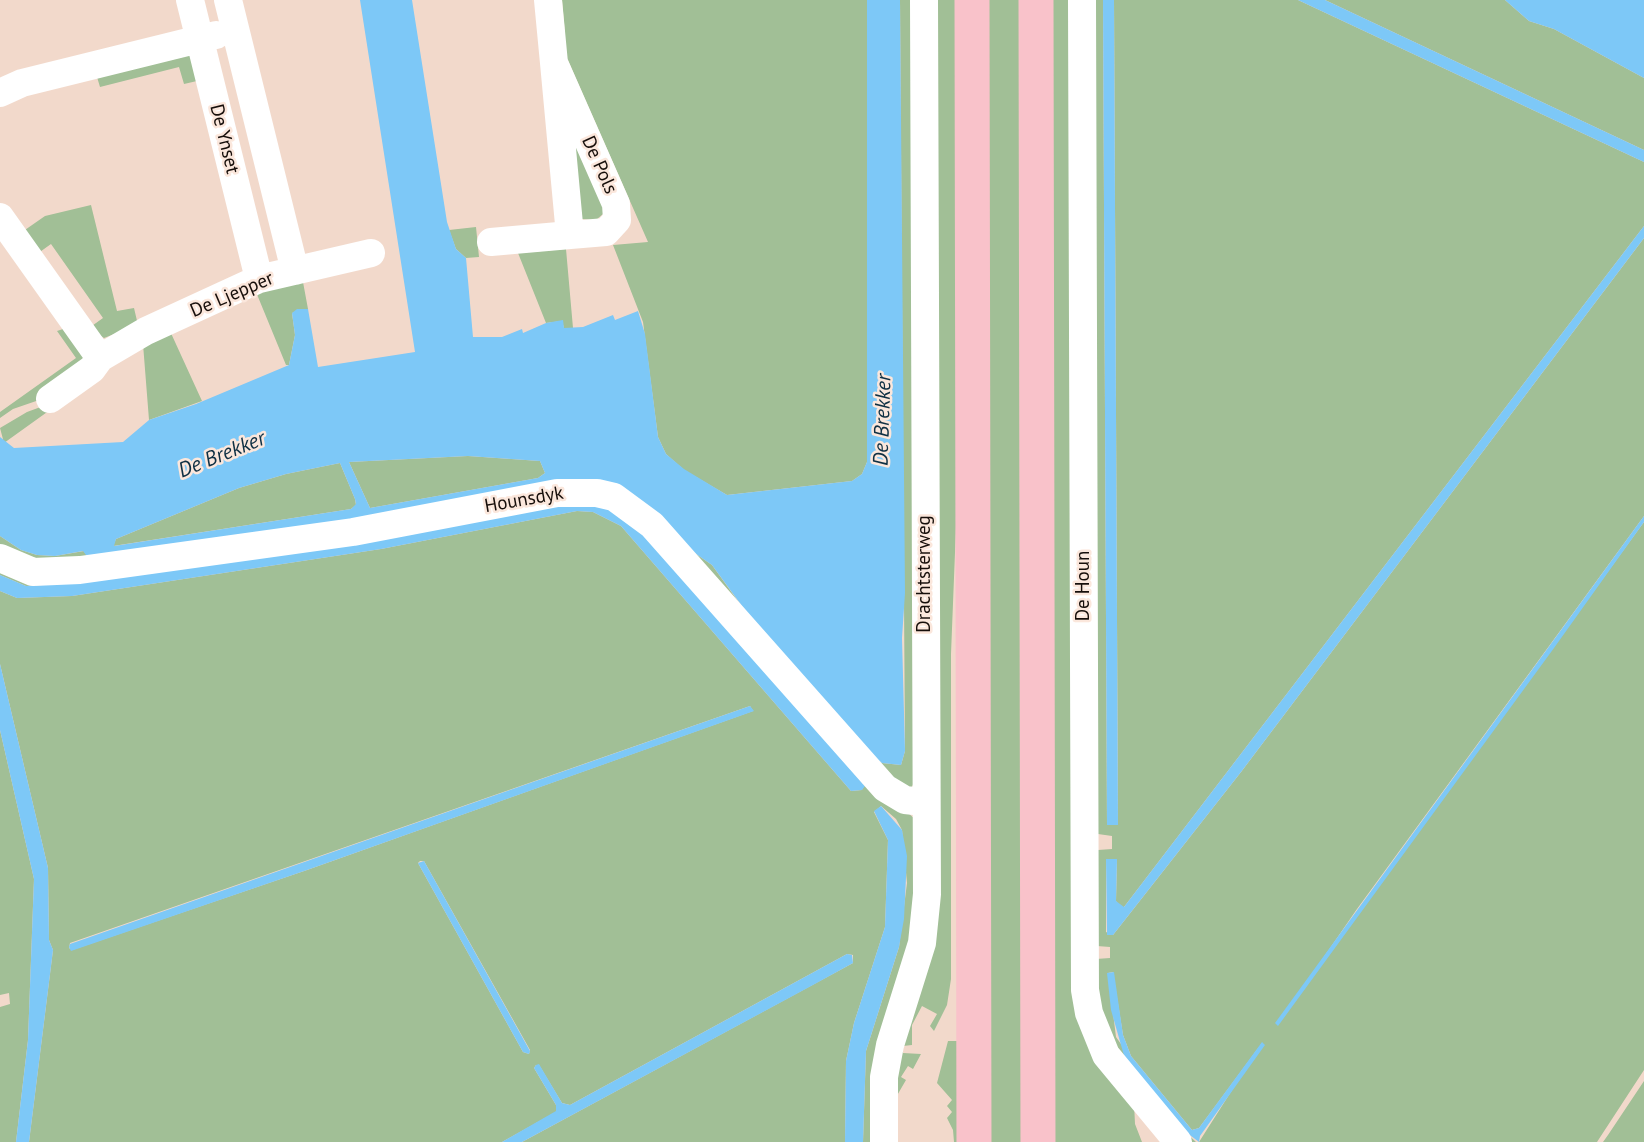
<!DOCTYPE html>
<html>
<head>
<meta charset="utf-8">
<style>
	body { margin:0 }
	canvas { display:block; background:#f2d9cb }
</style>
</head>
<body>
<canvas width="1644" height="1142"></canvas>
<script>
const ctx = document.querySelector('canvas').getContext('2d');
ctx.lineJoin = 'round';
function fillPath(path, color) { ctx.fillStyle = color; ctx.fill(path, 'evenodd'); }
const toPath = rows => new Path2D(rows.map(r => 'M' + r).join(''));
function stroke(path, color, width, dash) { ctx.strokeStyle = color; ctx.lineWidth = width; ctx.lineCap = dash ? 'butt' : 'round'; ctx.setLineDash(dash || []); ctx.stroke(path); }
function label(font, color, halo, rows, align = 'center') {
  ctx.font = font + ' "PT Sans",sans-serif'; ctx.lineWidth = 5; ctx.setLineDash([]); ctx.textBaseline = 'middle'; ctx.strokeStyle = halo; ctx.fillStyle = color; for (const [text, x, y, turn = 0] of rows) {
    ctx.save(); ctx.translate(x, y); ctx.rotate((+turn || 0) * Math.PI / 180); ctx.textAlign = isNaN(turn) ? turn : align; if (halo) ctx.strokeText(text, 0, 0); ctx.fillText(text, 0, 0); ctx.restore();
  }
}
const green = toPath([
	[562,0,867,0,867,462,862,474,852,481,727,495,684,470,666,454,658,437,643,322,613,245,648,242,559,40,565,34],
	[900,0,916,0,915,780,910,791,894,788,872,770,644,513,615,494,596,489,563,487,396,521,80,566,34,567,0,553,0,536,21,550,37,555,55,556,84,551,89,559,339,525,562,483,598,479,621,486,665,523,689,549,712,565,758,629,857,743,882,763,901,765,905,751],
	[933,0,960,0,956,527,951,654,951,979,947,1005,934,1031,930,1026,937,1014,922,1006,912,1025,912,1045,903,1046,903,1053,921,1054,913,1069,908,1066,901,1077,906,1080,895,1099,893,1082,926,957],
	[984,0,1023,0,1025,1142,986,1142],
	[1047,0,1075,0,1078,952,1134,1103,1135,1124,1142,1142,1050,1142],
	[1089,0,1103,0,1107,825,1118,824,1114,0,1298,0,1644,162,1644,226,1124,907,1120,907,1116,901,1117,860,1106,860,1106,932,1113,935,1241,772,1644,238,1644,516,1357,909,1277,1025,1644,522,1644,1070,1597,1142,1199,1142,1262,1043,1199,1128,1192,1130,1131,1056,1123,1035,1113,972,1108,973,1116,1037,1182,1129,1196,1142,1186,1142,1102,1034,1096,959,1110,958,1110,947,1097,946,1098,850,1112,849,1112,836,1091,833],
	[1325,0,1505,0,1529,21,1554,29,1644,78,1644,150],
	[190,54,197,81,184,84,179,67,100,87,97,77],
	[573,141,606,201,603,214,596,220,582,219],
	[91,205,117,311,134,308,138,325,104,338,89,328,103,318,51,244,37,254,22,232,45,216],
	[476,227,479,257,466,258,456,249,449,230],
	[566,249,573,328,564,328,562,321,546,323,518,253],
	[303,282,308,309,292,313,295,335,289,365,286,365,256,292],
	[63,329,86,356,42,399,13,409,0,418,0,412,76,358,57,331],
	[170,331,202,401,149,420,143,344],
	[46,405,50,410,4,443,0,428,27,412],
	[468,456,540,461,545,473,538,478,370,508,349,462],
	[340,463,355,499,356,505,351,509,113,546,116,539,239,488,286,474],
	[565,496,600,497,618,504,639,519,852,762,917,821,917,919,914,941,879,1050,876,1142,863,1142,866,1051,899,947,907,883,902,830,896,819,881,806,874,812,888,840,885,927,854,1023,846,1061,845,1142,522,1142,853,963,853,955,847,954,570,1105,562,1103,539,1065,536,1065,534,1068,556,1105,556,1112,502,1142,29,1142,53,950,49,940,48,868,0,664,0,591,17,598,72,596,381,549,577,511,593,512,621,526,851,791,862,790,864,781,641,529,624,515,597,503,562,502,434,529,78,583,26,586,0,575,0,564,32,577,74,575,354,536],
	[750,706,753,711,307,870,72,950,69,948,70,943],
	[420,861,424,861,530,1050,529,1054,523,1052,418,863],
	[0,730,34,879,28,1040,16,1142,0,1142,0,1007,10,1004,9,993,0,995],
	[948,1041,963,1041,963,1142,954,1142,953,1130,947,1118,952,1112,947,1106,952,1100,937,1083],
	[1644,1081,1644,1142,1603,1142,1608,1135]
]);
const water = toPath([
	[360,0,412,0,447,222,456,249,466,258,473,337,502,337,522,329,523,333,546,323,563,320,564,328,583,327,613,315,615,320,638,311,645,334,658,437,666,454,684,469,727,495,852,481,862,474,867,462,867,0,900,0,905,593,902,638,905,751,901,765,882,763,857,743,758,628,712,565,689,549,621,486,89,559,83,551,55,556,37,555,21,550,0,536,0,437,14,448,123,442,149,420,196,404,289,365,295,335,292,313,297,309,308,309,318,367,415,352],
	[468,456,540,461,545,473,538,478,370,508,349,462],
	[340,463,355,499,356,504,351,509,114,546,116,539,239,488,286,474],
	[1103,0,1114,0,1118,825,1107,825],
	[1298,0,1325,0,1644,150,1644,162],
	[1505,0,1644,0,1644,78,1554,29,1529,21],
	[1644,226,1644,238,1241,772,1113,935,1107,935,1106,859,1117,859,1116,901,1124,907],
	[562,502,597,503,641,529,865,786,862,790,851,791,621,526,593,512,577,511,381,549,72,596,17,598,0,591,0,575,26,586,78,583],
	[1644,516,1644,522,1554,648,1278,1026,1275,1023],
	[0,664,48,868,49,940,53,950,29,1142,16,1142,28,1040,34,879,0,730],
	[750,706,754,711,307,870,71,951,69,947,70,944],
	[881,806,902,830,907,856,904,919,899,947,866,1051,863,1142,845,1142,846,1061,854,1023,885,927,888,840,874,811],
	[424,861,530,1051,529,1054,523,1052,418,863],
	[847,954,852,955,853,963,813,985,522,1142,502,1142,556,1111,556,1105,534,1068,536,1065,539,1064,562,1103,570,1105],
	[1114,972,1123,1035,1131,1056,1192,1130,1199,1128,1262,1042,1265,1045,1200,1136,1199,1142,1182,1129,1125,1059,1111,1010,1107,973]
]);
const minor = toPath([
	[190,0,259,279],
	[228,0,295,271],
	[548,0,554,63,570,235,606,232,617,220,616,204,554,63],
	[1082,0,1085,990,1089,1013,1106,1055,1178,1142],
	[0,93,22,83,216,35],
	[0,217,100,358,146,331,259,279,371,253],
	[491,242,570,235],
	[50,399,92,369,100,358],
	[0,558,33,572,80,570,353,532,557,493,597,493,614,497,652,525,885,788,905,800,924,802],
	[884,1142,884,1077,890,1045,922,943,927,894,924,0]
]);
const major = toPath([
	[972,0,974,1142],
	[1036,0,1038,1142]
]);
const streetNames = [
	["De Ynset",224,139,76],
	["De Pols",599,165,66],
	["De Ljepper",232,295,-23],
	["Hounsdyk",524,500,-10],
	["Drachtsterweg",925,574,-90],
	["De Houn",1084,586,-90]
];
const waterNames = [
	["De Brekker",883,420,-88],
	["De Brekker",222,455,-22]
];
fillPath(green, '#a1bf96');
fillPath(water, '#7dc8f7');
stroke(minor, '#fff', 28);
stroke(major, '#f9c2ca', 35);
label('19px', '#160e0a', '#fbe7dc', streetNames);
label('italic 21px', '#0f3044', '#fbe7dc', waterNames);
</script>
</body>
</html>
